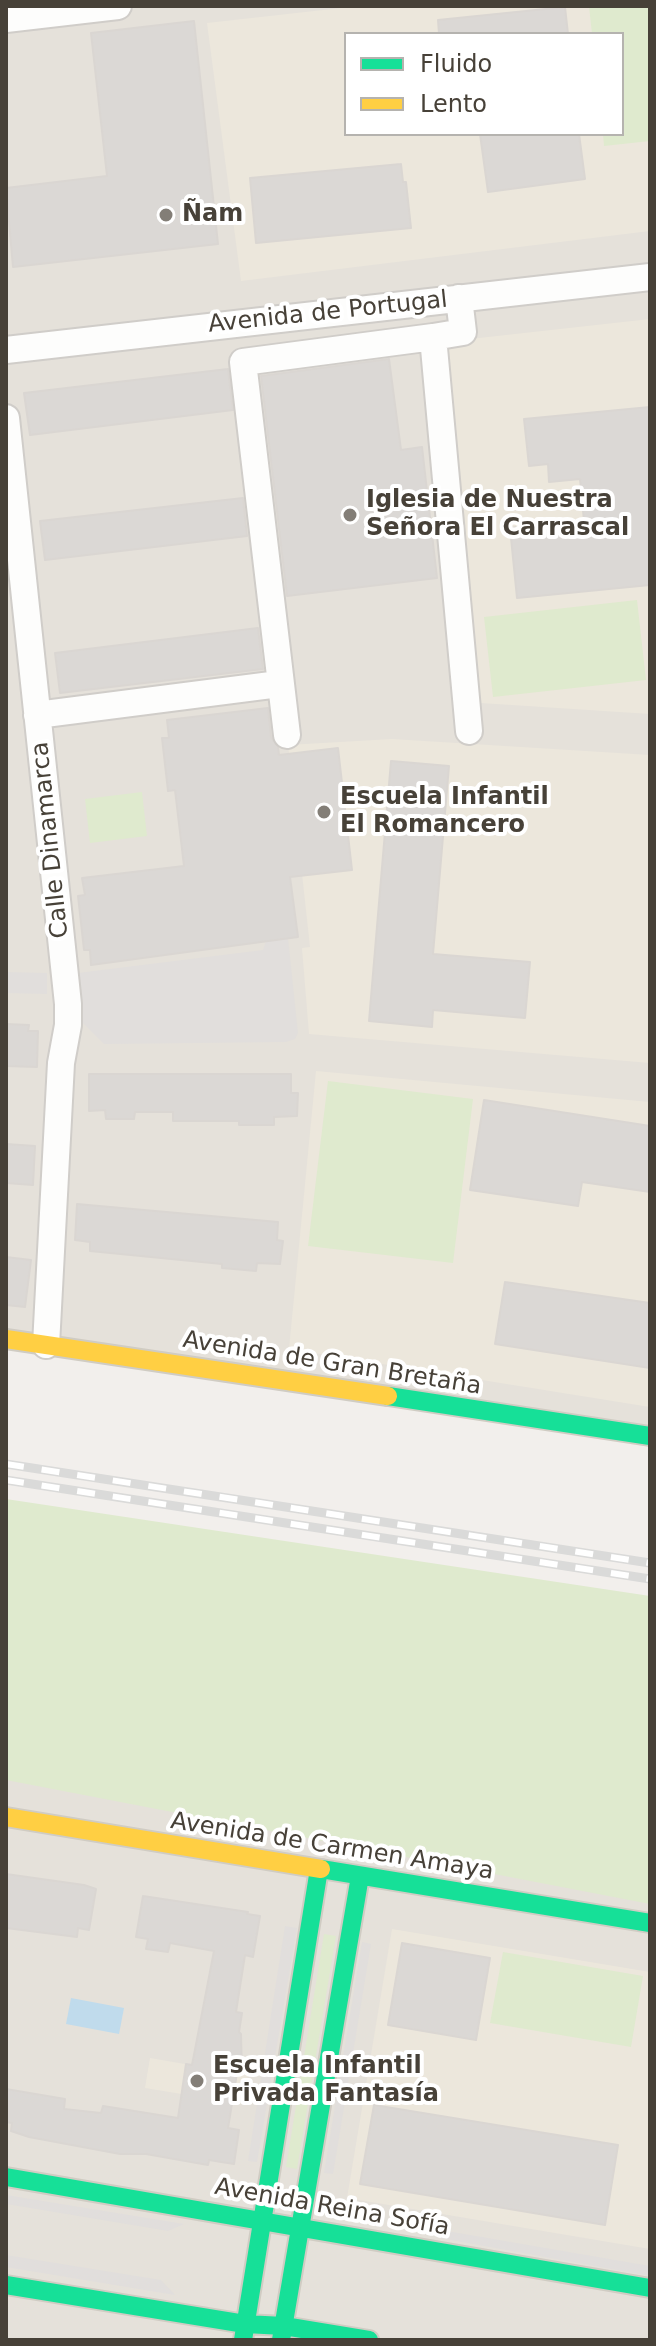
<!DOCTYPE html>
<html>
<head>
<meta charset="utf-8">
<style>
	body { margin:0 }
	#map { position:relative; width:656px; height:2346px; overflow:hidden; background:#f2efec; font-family:"DejaVu Sans",sans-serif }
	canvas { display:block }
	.frame { position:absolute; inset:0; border:8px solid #474138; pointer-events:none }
	.legend { position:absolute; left:344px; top:32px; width:280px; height:104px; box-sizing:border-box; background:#fff; border:2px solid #b5b3af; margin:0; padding:10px 14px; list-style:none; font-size:24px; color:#474138 }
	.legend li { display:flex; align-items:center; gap:16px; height:40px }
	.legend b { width:40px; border:2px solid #b5b3af }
</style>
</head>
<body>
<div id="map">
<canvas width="656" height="2346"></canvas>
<div class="frame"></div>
<ul class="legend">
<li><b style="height:10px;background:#16e098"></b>Fluido</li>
<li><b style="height:10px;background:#ffcf43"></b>Lento</li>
</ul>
</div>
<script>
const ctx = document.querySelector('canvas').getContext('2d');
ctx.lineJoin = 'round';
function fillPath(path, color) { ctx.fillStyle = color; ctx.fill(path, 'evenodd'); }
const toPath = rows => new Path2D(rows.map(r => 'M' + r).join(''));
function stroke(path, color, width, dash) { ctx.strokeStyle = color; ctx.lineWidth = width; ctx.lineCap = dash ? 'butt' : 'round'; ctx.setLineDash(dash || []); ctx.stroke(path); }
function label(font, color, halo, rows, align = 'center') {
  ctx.font = font + ' "DejaVu Sans",sans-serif'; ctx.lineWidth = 8; ctx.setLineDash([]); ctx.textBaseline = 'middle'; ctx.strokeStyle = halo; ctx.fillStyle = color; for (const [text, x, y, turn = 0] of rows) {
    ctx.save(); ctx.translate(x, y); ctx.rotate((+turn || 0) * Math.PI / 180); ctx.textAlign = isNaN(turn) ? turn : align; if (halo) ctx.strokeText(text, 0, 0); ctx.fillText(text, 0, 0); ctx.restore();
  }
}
const residential = toPath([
	[6,6,650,6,650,1436,6,1339],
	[346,34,622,34,622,134,346,134],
	[6,1771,650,1882,650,2340,6,2340]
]);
const education = toPath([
	[359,6,650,6,650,231,241,281,207,23],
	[346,34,622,34,622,134,346,134],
	[650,319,650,714,481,703,443,342],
	[392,739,650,755,650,1063,309,1034,302,948,310,947,288,745],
	[316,1071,650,1102,650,1407,289,1349],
	[392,1929,650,1972,650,2249,347,2198],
	[150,2058,248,2075,243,2104,145,2088]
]);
const green = toPath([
	[589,6,650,6,650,141,604,146,603,134,622,134,622,34,592,34],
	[637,600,646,680,493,697,484,617],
	[142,792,147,836,90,843,85,799],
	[328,1081,473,1099,453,1263,308,1246],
	[6,1499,650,1596,650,1904,6,1780],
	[324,1934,336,1936,297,2169,286,2167],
	[503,1952,643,1976,631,2047,490,2023]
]);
const parking = toPath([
	[288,938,298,1033,295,1039,286,1042,104,1044,82,1022,78,973,263,950,266,941],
	[6,972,47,973,47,994,6,993],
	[285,1926,297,1928,257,2162,248,2161],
	[362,1942,371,1944,333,2174,324,2173],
	[6,2195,184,2224,168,2231,6,2204],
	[441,2230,650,2266,650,2276,440,2238],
	[6,2255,161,2280,175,2295,6,2267]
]);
const water = toPath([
	[71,1998,124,2008,119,2034,66,2024]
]);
const building = toPath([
	[565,7,568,34,439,34,438,20,565,7],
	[194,21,218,244,13,267,6,188,107,176,91,33,194,21],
	[480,134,579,134,585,179,488,192,480,134],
	[401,164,403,182,406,182,411,228,256,243,250,178,401,164],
	[389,359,401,450,422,447,437,578,287,596,261,376,389,359],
	[228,369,233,410,30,435,24,393,228,369],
	[650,407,650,585,517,598,510,528,584,521,580,479,549,482,548,464,529,466,524,419,650,407],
	[243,498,247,536,45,560,40,521,243,498],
	[258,628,263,669,60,693,55,653,258,628],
	[268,708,271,737,278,747,279,755,338,748,352,870,290,877,298,937,91,965,90,950,84,950,78,896,85,895,82,878,184,866,175,790,168,791,162,738,169,738,167,720,268,708],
	[391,761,449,766,433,954,530,962,525,1018,433,1010,432,1027,369,1021,391,761],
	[6,1024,29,1025,28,1031,38,1031,37,1067,6,1066,6,1024],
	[89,1074,291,1074,291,1093,298,1093,297,1116,274,1117,274,1125,239,1125,239,1121,173,1121,173,1112,135,1112,134,1119,106,1119,105,1110,89,1111,89,1074],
	[484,1100,650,1126,650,1192,582,1182,578,1206,470,1190,484,1100],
	[6,1144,35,1146,33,1185,6,1183,6,1144],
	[77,1204,278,1222,277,1240,283,1241,280,1264,257,1263,256,1271,222,1268,222,1264,90,1251,90,1242,75,1240,77,1204],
	[6,1257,31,1260,25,1307,6,1305,6,1257],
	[505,1282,650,1303,650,1368,495,1344,505,1282],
	[6,1874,84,1885,96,1889,89,1930,78,1928,77,1937,6,1928,6,1874],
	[143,1896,248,1912,247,1914,260,1916,253,1957,245,1955,236,2012,242,2013,239,2032,241,2034,242,2074,237,2073,228,2128,239,2130,234,2164,209,2160,208,2165,146,2154,120,2154,29,2137,11,2131,12,2123,6,2122,6,2089,65,2099,64,2109,101,2113,103,2106,178,2118,186,2064,192,2065,214,1951,170,1943,168,1952,146,1949,148,1939,136,1937,143,1896],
	[402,1943,490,1958,476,2040,388,2025,402,1943],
	[374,2105,618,2145,605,2225,360,2184,374,2105]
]);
const street = toPath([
	[6,19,118,6],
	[459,298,463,332,433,337,469,731],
	[6,350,650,277],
	[6,418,68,1004,68,1025,61,1063,46,1345],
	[37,715,279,684],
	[287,735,243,362,433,337]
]);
const fast = toPath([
	[388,1396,650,1436],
	[321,1869,650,1923],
	[6,2177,650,2288],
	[6,2285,245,2324,284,2326,369,2340],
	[243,2340,319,1869],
	[281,2340,360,1876]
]);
const slow = toPath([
	[6,1339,388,1396],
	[6,1817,321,1869]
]);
const rail = toPath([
	[6,1464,650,1563],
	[6,1480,650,1579]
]);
const markers = [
	[166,215,8,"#837e77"],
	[350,515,8,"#837e77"],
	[324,812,8,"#837e77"],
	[197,2081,8,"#837e77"]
];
const poiNames = [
	["Ñam",182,215],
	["Iglesia de Nuestra",366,501],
	["Señora El Carrascal",366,529],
	["Escuela Infantil",340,798],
	["El Romancero",340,826],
	["Escuela Infantil",213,2067],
	["Privada Fantasía",213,2095]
];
const streetNames = [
	["Avenida de Portugal",328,313,-6],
	["Calle Dinamarca",51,840,-96],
	["Avenida de Gran Bretaña",332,1364,9],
	["Avenida de Carmen Amaya",332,1847,9],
	["Avenida Reina Sofía",332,2208,10]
];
fillPath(residential, '#e5e1da');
fillPath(education, '#ece7dc');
fillPath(green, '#dfeace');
fillPath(parking, '#e1dedc');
fillPath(water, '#c0dbec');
fillPath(building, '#dbd8d5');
stroke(building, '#dad6d2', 2);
stroke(street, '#d0cdc9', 30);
stroke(fast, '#d0ccc3', 22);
stroke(slow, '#d0ccc3', 22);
stroke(street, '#fdfdfc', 26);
stroke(fast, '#16e098', 18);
stroke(slow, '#ffcf43', 18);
stroke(rail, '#dadad9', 9);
stroke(rail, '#fff', 6, [18]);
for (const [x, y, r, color] of markers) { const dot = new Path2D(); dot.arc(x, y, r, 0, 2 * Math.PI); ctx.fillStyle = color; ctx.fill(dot); stroke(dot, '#fff', 3); }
label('bold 24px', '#474138', '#fff', poiNames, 'left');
label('24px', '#474138', '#fff', streetNames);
</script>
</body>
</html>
